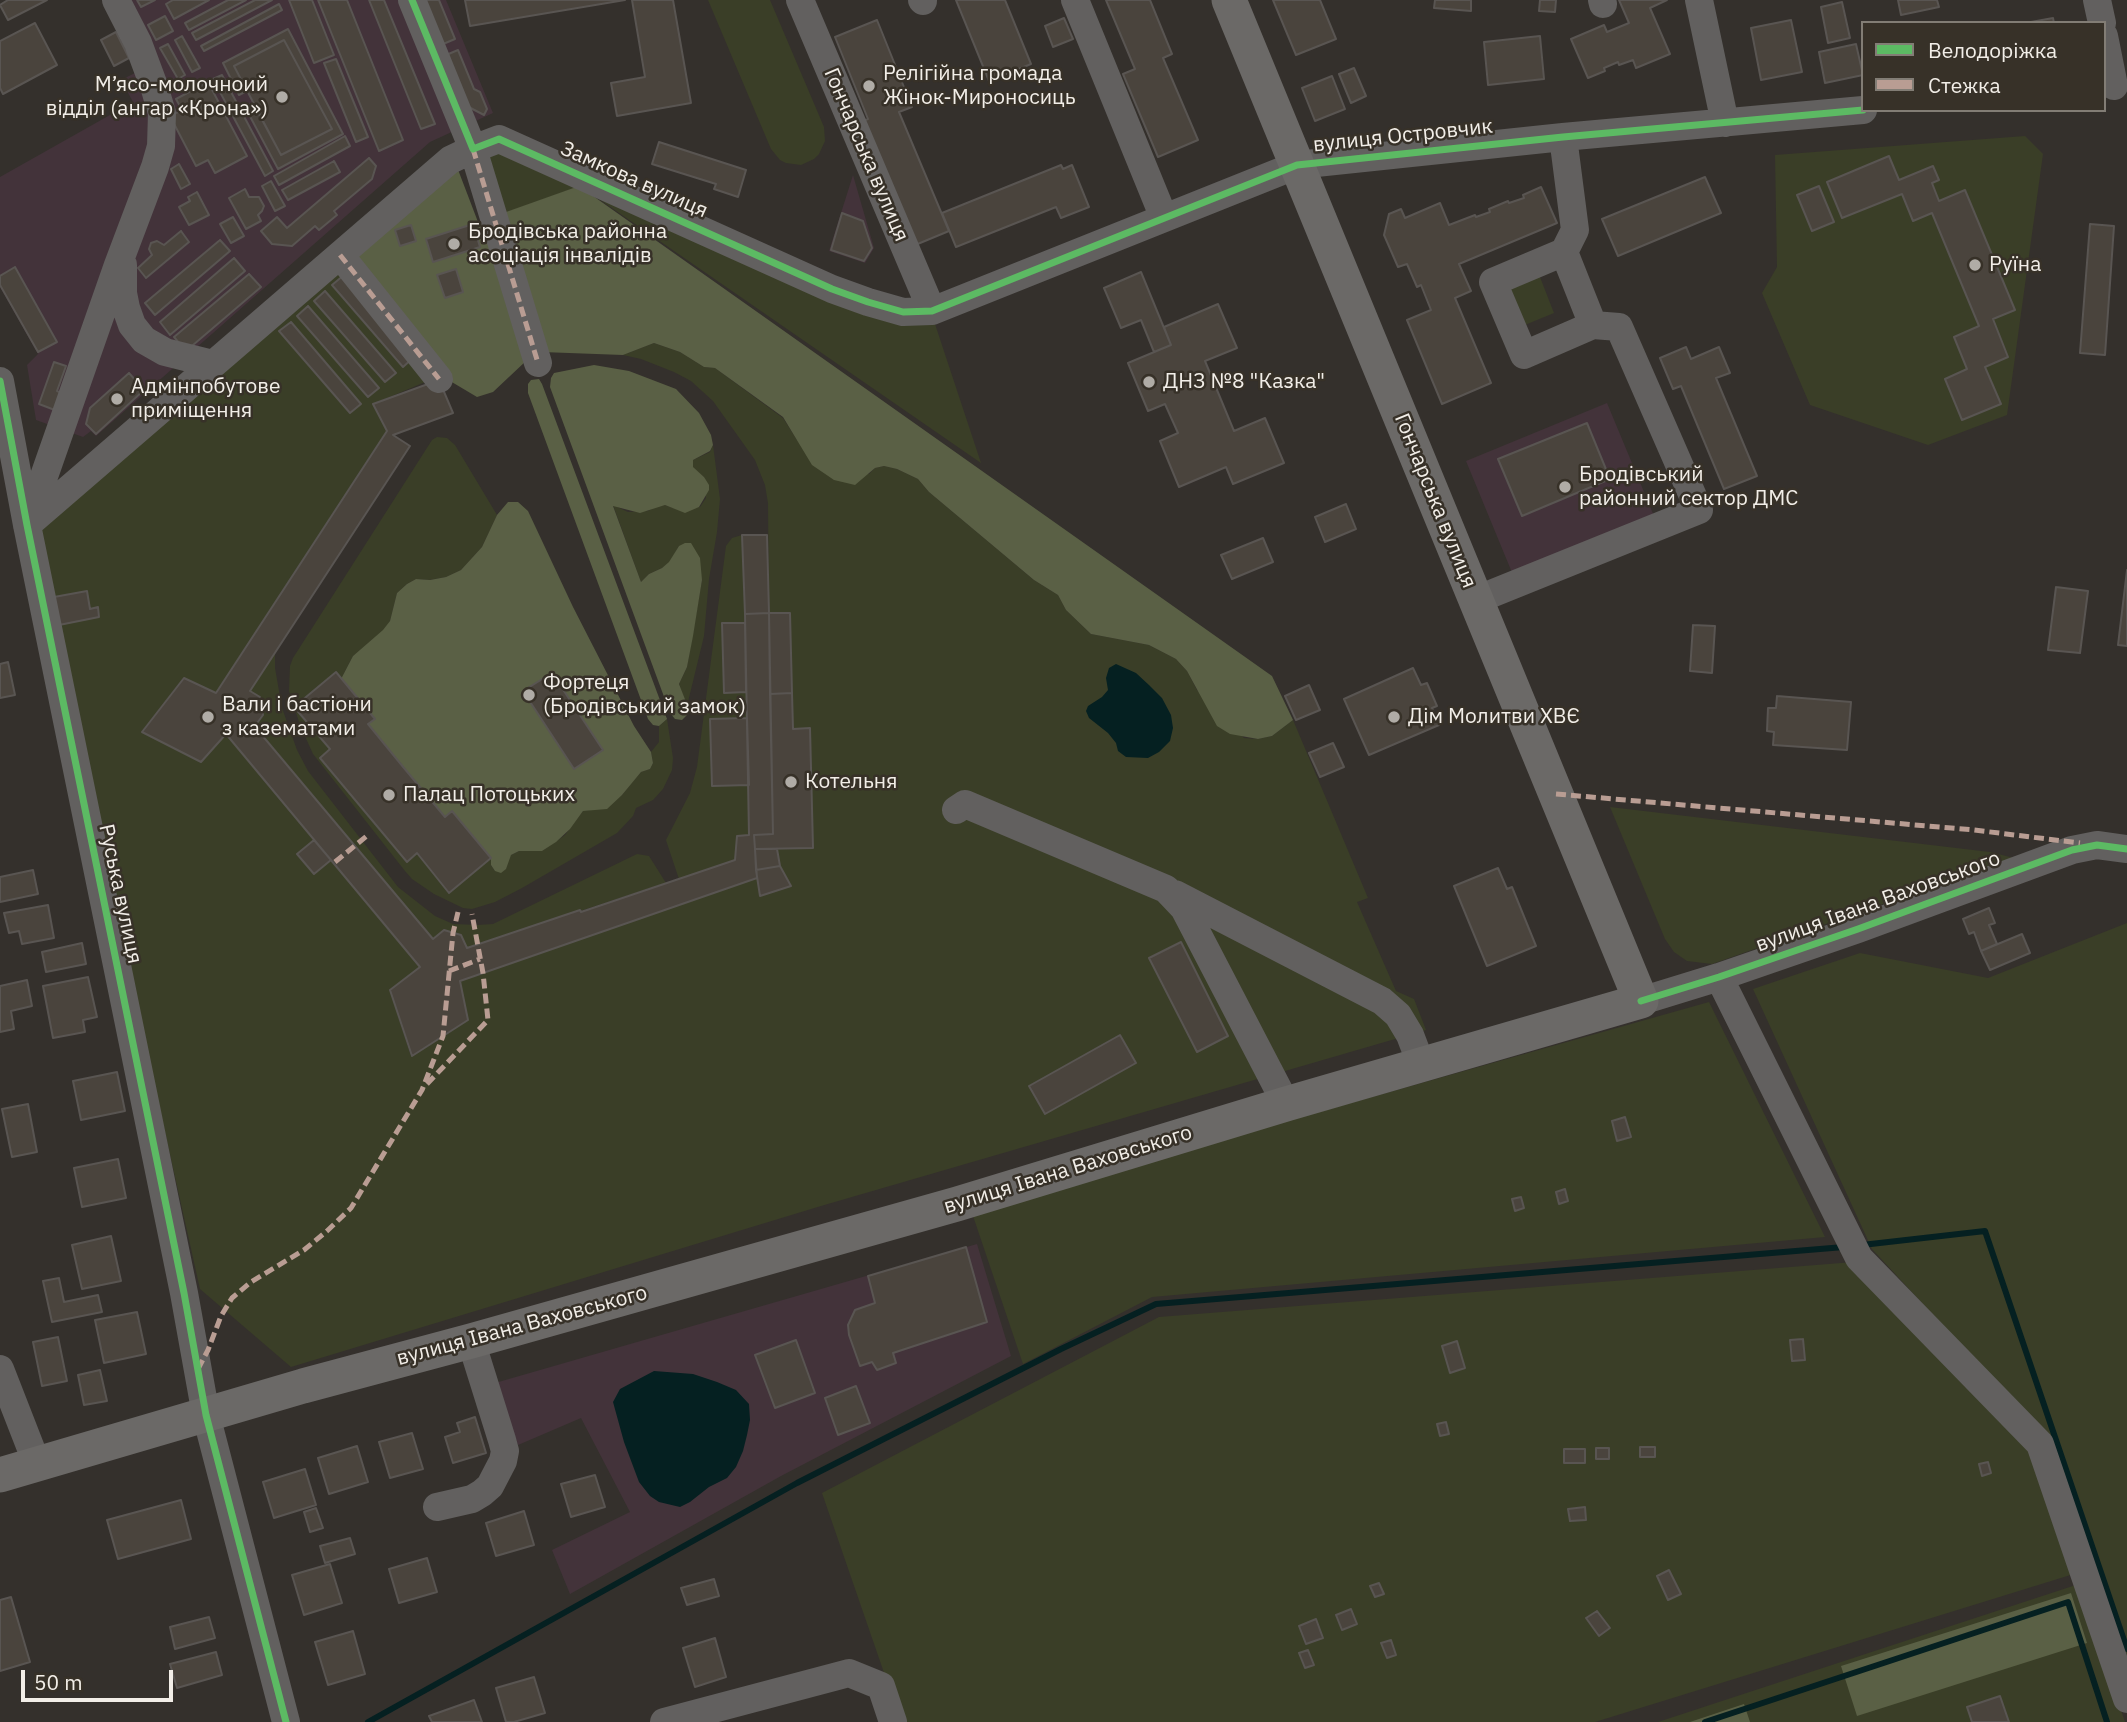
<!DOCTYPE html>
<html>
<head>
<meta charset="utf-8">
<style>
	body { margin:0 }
	#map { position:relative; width:2127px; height:1722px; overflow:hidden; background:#34302c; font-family:"IBM Plex Sans",sans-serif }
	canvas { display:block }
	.legend { position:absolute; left:1861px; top:21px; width:245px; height:91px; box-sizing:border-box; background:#373128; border:2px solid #827d75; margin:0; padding:9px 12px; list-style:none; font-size:21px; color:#f2eee8 }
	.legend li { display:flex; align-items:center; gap:14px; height:35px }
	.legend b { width:35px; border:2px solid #827d75 }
	.scale { position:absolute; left:21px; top:1670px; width:152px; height:32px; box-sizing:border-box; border:4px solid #f2eee8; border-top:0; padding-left:9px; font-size:21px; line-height:24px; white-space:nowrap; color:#f2eee8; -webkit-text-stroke:5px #373128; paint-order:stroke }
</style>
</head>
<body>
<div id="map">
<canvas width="2127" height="1722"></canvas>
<ul class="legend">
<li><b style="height:9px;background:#5cba63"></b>Велодоріжка</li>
<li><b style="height:9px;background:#b99d93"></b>Стежка</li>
</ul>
<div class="scale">50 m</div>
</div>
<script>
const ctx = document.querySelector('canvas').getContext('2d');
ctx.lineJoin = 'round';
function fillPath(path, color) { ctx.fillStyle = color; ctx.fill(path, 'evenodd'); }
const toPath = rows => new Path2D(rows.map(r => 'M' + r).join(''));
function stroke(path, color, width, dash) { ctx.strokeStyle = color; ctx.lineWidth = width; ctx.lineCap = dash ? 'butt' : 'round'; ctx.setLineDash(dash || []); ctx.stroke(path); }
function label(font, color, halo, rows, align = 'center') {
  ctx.font = font + ' "IBM Plex Sans",sans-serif'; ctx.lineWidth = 5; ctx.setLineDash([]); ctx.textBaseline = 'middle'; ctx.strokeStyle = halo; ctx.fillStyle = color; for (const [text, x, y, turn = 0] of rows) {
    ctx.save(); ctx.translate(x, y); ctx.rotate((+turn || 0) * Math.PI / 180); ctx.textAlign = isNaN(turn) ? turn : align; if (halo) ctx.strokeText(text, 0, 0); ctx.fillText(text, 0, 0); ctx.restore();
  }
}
const commercial = toPath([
	[119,0,446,0,493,113,430,142,96,436,91,431,83,437,36,420,27,365,38,354,0,287,0,177,133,102,121,80,137,72],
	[853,175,874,248,865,263,829,251],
	[1607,403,1654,516,1513,575,1466,461],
	[977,1244,1011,1356,781,1476,570,1594,552,1550,630,1512,581,1418,518,1445,495,1383]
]);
const green = toPath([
	[708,0,770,0,824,127,825,141,819,154,814,159,801,165,786,163,780,160,771,149],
	[2025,136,2043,154,2007,415,1928,445,1810,405,1762,293,1777,267,1775,155],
	[502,152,935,324,981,463,580,186,502,214,485,157],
	[346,263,437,377,373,404,387,431,216,693,184,678,142,731,201,762,226,734,420,967,390,990,411,1056,468,1020,460,981,757,878,760,896,791,885,780,866,777,849,809,728,793,729,769,613,768,503,765,485,755,460,713,401,691,381,674,372,641,359,623,355,654,343,680,352,704,367,715,368,783,418,797,440,869,474,875,468,884,466,897,469,918,479,929,492,1034,580,1058,595,1066,610,1091,634,1149,645,1176,659,1187,671,1197,690,1244,738,1258,739,1272,736,1293,720,1368,898,1357,902,1396,991,1414,999,1426,1030,821,1206,291,1367,200,1289,62,670,37,530],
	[1538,272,1554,313,1520,327,1503,287],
	[437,437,447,438,455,445,497,515,482,547,461,570,446,577,429,580,416,579,407,584,397,593,390,621,384,630,353,656,341,679,295,707,330,749,320,758,406,862,417,853,449,892,491,858,491,865,495,871,511,855,519,851,542,851,565,835,583,811,591,810,622,795,634,780,641,772,650,769,653,763,651,752,659,742,659,726,667,719,673,758,672,770,663,789,653,800,636,808,633,816,617,833,522,888,495,902,472,909,463,908,434,894,412,879,405,871,313,754,300,725,289,691,290,666,293,658,432,440],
	[713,445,720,499,717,532,709,579,704,636,687,706,679,684,687,667,702,580,679,546,670,562,662,568,649,574,641,582,613,505,628,512,648,511,656,506,665,505,673,508,700,507,706,498,704,477,692,467,693,460,710,452],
	[742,535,745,623,722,623,724,693,746,692,747,718,710,720,712,786,749,785,749,835,737,836,735,860,679,879,666,840,690,793,697,767,726,546,732,538],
	[275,652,275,668,282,708,297,750,308,771,398,887,435,916,453,924,477,925,493,924,637,854,649,856,666,883,467,948,461,935,444,930,433,939,255,726,263,715,260,698,250,691],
	[1610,807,1990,852,2014,858,1712,964,1687,961,1674,952,1665,939],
	[2127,923,2127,1667,2049,1440,1872,1249,1753,989,1860,953,1988,978],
	[1709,1002,1825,1237,1152,1297,1023,1364,971,1210],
	[1854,1262,2035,1449,2077,1573,1595,1722,901,1722,822,1493,1159,1317],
	[2079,1584,2125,1722,1658,1722]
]);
const forest = toPath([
	[457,167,478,222,579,186,1272,676,1293,720,1272,736,1258,739,1230,734,1217,726,1187,671,1176,659,1149,645,1091,634,1066,610,1058,595,1034,580,929,492,918,479,897,469,884,466,875,468,855,485,834,480,812,465,783,417,715,368,704,367,680,352,654,343,623,355,542,352,526,361,493,392,477,397,440,375,346,263],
	[594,365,629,371,676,389,699,413,711,435,713,445,710,451,693,460,693,467,704,477,709,485,709,490,699,507,685,513,665,505,640,513,613,506,641,582,649,574,662,568,669,562,679,546,685,543,691,543,700,558,702,580,693,636,687,667,679,684,690,712,682,720,675,719,670,713,550,387,551,378,554,373],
	[539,379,542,384,667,719,659,726,653,725,648,719,528,393,528,384,531,380],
	[508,502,518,502,528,511,573,607,634,726,651,752,653,763,650,769,641,772,622,795,607,809,583,811,570,829,556,842,542,851,519,851,511,855,506,869,501,873,495,871,491,865,491,858,452,811,445,817,368,724,374,719,341,679,353,656,383,630,390,621,397,593,407,584,416,579,430,580,446,577,461,570,482,547,497,515],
	[2071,1593,2087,1643,1857,1716,1841,1666],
	[1744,1704,1750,1722,1690,1722]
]);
const water = toPath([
	[1116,664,1136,673,1149,685,1162,698,1171,715,1173,728,1170,741,1159,752,1148,758,1126,757,1118,751,1116,743,1108,733,1089,718,1086,711,1088,706,1102,697,1108,690,1106,678,1109,668],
	[654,1371,693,1374,717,1382,736,1390,749,1404,750,1420,747,1435,743,1451,736,1467,727,1478,709,1487,690,1502,680,1507,659,1502,650,1496,639,1482,624,1442,613,1402,620,1389]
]);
const stream = toPath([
	[1862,1245,1985,1231,2127,1649],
	[368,1722,797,1483,1061,1349,1156,1304,1844,1247],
	[1705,1722,2068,1602,2107,1722]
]);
const building = toPath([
	[8,0,47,0,8,20,0,5,8,0],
	[137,0,155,0,141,7,137,0],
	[173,0,209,0,174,19,166,4,173,0],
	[228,0,246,0,189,30,185,23,228,0],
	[255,0,272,0,196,40,192,33,255,0],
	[289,0,312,0,334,55,314,63,289,0],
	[318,0,347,0,403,140,379,151,318,0],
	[369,0,384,0,435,124,421,129,369,0],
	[417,0,439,0,455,39,436,47,417,0],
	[465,0,625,0,470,26,465,0],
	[632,0,673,0,691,103,617,116,611,83,645,77,632,0],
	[956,0,1005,0,1031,64,989,81,956,0],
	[1106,0,1150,0,1172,54,1163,58,1198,140,1158,157,1123,74,1135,69,1106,0],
	[1273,0,1320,0,1336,39,1296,55,1273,0],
	[1435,0,1471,0,1471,11,1434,8,1435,0],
	[1540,0,1556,0,1555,12,1539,11,1540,0],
	[1619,0,1667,0,1650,8,1670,54,1636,68,1633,60,1619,65,1618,62,1604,68,1605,71,1588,78,1571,39,1604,25,1607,32,1629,23,1619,0],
	[1898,0,1937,0,1939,7,1901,15,1898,0],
	[1842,2,1850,38,1828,43,1821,7,1842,2],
	[279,4,282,10,204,51,201,46,279,4],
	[165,16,173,31,156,40,148,25,165,16],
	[1064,18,1073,39,1053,47,1045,26,1064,18],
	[2053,18,2054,23,2031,23,2031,22,2053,18],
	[877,20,912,107,899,112,949,231,908,248,859,122,868,119,835,37,877,20],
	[1791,20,1802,72,1761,80,1751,28,1791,20],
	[35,23,57,65,3,94,0,88,0,41,35,23],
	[288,29,343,134,278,169,245,107,253,103,281,155,332,129,284,40,234,66,247,91,239,95,223,63,288,29],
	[116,32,129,58,114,66,101,40,116,32],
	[182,36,200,68,192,72,175,40,182,36],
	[1540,36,1544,79,1488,85,1484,42,1540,36],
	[284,40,332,129,281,155,234,66,284,40],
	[168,44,185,75,178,79,160,48,168,44],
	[1856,44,1863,75,1825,83,1819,52,1856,44],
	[458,50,474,89,480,92,487,109,484,115,463,104,439,58,458,50],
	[336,59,368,137,356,142,324,63,336,59],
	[1354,68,1366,96,1351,103,1339,74,1354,68],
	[222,75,273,171,265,176,213,79,222,75],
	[1332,76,1345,109,1315,121,1302,88,1332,76],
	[208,82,247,156,215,173,208,160,196,166,170,116,182,110,176,99,208,82],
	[345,136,350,146,279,185,274,176,345,136],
	[659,142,746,170,738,197,714,189,716,184,652,164,659,142],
	[1889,156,1899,180,1933,166,1939,180,1932,183,1939,201,1965,190,2015,310,1993,319,2008,357,1985,367,2001,404,1962,420,1945,379,1967,369,1954,337,1979,326,1932,213,1913,221,1902,194,1842,218,1827,182,1889,156],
	[369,158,376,166,372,179,334,211,337,215,319,230,315,226,292,246,272,244,261,231,277,217,287,228,369,158],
	[334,161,340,172,288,200,282,190,334,161],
	[179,164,190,184,181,189,171,169,179,164],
	[1061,165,1063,169,1072,165,1089,207,1061,218,1056,207,956,247,942,213,1061,165],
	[1705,177,1721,213,1618,256,1602,219,1705,177],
	[271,181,285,206,275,211,262,186,271,181],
	[1819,186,1834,222,1812,231,1797,195,1819,186],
	[1541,187,1557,223,1459,264,1471,291,1455,298,1491,383,1442,404,1407,320,1431,310,1421,285,1417,287,1407,264,1398,267,1384,235,1389,214,1401,209,1405,218,1440,203,1449,225,1475,215,1476,217,1490,212,1489,209,1508,201,1509,203,1524,198,1523,195,1541,187],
	[245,189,249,197,259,197,264,206,262,211,258,215,261,221,246,229,229,198,245,189],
	[197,192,209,215,189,225,179,207,190,201,188,197,197,192],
	[842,213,863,221,872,248,864,261,831,250,842,213],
	[233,217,244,236,231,243,220,224,233,217],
	[473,224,480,247,433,262,426,239,473,224],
	[2090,224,2114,226,2105,355,2080,353,2090,224],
	[411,225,416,241,400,246,395,230,411,225],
	[181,231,189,242,146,278,138,268,152,255,149,249,151,243,157,241,164,245,181,231],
	[220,240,230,251,155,315,145,303,220,240],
	[234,258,245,271,170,335,160,322,234,258],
	[15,267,57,342,38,352,0,285,0,276,15,267],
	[456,269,463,292,445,298,437,275,456,269],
	[1141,272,1171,345,1154,352,1141,320,1121,328,1104,288,1141,272],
	[249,274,261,287,186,351,174,337,249,274],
	[344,275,414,357,403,367,332,285,344,275],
	[325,291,396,373,385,382,314,301,325,291],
	[1218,304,1237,348,1205,361,1234,431,1265,418,1284,463,1233,484,1226,467,1179,487,1160,441,1178,433,1165,404,1148,411,1128,363,1171,345,1164,327,1218,304],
	[308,306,379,388,368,397,297,316,308,306],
	[291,322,361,404,350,413,279,331,291,322],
	[1686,347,1691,359,1719,347,1730,373,1716,378,1757,476,1724,489,1681,386,1673,389,1660,358,1686,347],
	[54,362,66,366,57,391,67,395,60,412,39,404,54,362],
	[129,373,144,390,96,434,86,424,90,408,129,373],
	[439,380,453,413,393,435,410,446,250,691,260,697,263,715,255,726,256,728,433,939,444,930,461,935,467,948,580,910,581,912,735,860,737,836,749,835,745,614,769,613,773,834,754,835,757,878,460,981,468,1020,412,1056,390,990,420,967,226,734,201,762,142,732,184,678,216,693,387,431,373,404,439,380],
	[1587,423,1610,479,1522,516,1498,459,1587,423],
	[1346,504,1356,529,1325,542,1315,517,1346,504],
	[742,535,767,535,769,613,745,614,742,535],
	[1263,538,1273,562,1232,579,1221,555,1263,538],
	[2127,570,2127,646,2118,645,2127,570],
	[2056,587,2088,591,2080,653,2048,650,2056,587],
	[87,591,90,609,98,607,99,617,59,625,54,597,87,591],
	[769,613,790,613,792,693,770,694,769,613],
	[722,623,745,623,746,692,724,693,722,623],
	[1693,625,1715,626,1712,673,1690,671,1693,625],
	[8,662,15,695,0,698,0,664,8,662],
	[1413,668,1421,685,1427,683,1437,706,1432,708,1439,725,1369,755,1344,699,1413,668],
	[336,672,375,719,368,724,404,768,445,817,452,811,491,858,449,893,417,853,407,862,320,758,330,749,294,707,336,672],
	[552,673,603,750,574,769,523,691,552,673],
	[1309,685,1320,710,1296,720,1285,696,1309,685],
	[792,693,793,729,810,728,813,848,755,849,754,835,773,834,770,694,792,693],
	[1777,696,1851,702,1847,750,1773,745,1774,732,1767,731,1768,708,1776,708,1777,696],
	[747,718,749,785,712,786,710,719,747,718],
	[1333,743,1344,767,1320,777,1309,753,1333,743],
	[314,840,331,860,314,874,297,854,314,840],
	[755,849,777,849,780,866,756,870,755,849],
	[780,866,791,886,760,896,756,870,780,866],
	[1498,868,1507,889,1512,887,1536,946,1487,966,1454,886,1498,868],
	[33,870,38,894,0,902,0,877,33,870],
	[48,905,54,938,22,944,19,931,9,933,4,913,48,905],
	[1989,908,1995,923,1989,925,1997,944,1981,951,1974,932,1969,934,1963,919,1989,908],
	[2022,934,2030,953,1990,970,1981,951,2022,934],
	[1181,942,1228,1036,1197,1052,1149,958,1181,942],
	[82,943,86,964,46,972,42,952,82,943],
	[88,977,97,1017,83,1020,85,1032,53,1038,43,986,88,977],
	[27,980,32,1006,11,1011,14,1029,0,1032,0,986,27,980],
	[1120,1035,1136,1063,1045,1114,1029,1086,1120,1035],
	[117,1072,125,1111,81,1120,73,1081,117,1072],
	[28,1104,37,1152,12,1157,2,1109,28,1104],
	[1625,1117,1631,1137,1617,1141,1612,1121,1625,1117],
	[118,1159,126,1198,82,1207,74,1168,118,1159],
	[1565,1189,1568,1201,1559,1204,1556,1192,1565,1189],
	[1521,1197,1524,1208,1515,1211,1512,1199,1521,1197],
	[111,1236,121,1281,82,1289,72,1245,111,1236],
	[966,1247,987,1322,893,1353,896,1363,877,1370,872,1362,860,1366,849,1335,848,1325,855,1310,875,1303,868,1276,966,1247],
	[59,1278,64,1302,98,1295,102,1312,52,1322,43,1281,59,1278],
	[137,1312,146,1354,104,1363,95,1320,137,1312],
	[58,1337,67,1381,42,1386,33,1342,58,1337],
	[1803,1339,1805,1360,1792,1361,1790,1340,1803,1339],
	[796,1340,815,1393,775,1408,755,1355,796,1340],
	[1457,1341,1465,1368,1450,1373,1442,1346,1457,1341],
	[100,1370,107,1401,84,1405,78,1375,100,1370],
	[856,1386,870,1423,838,1435,825,1398,856,1386],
	[475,1417,486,1453,453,1463,445,1437,460,1432,457,1423,475,1417],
	[1446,1422,1449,1434,1440,1436,1437,1424,1446,1422],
	[412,1433,423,1469,390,1478,379,1442,412,1433],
	[357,1446,368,1482,329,1494,318,1458,357,1446],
	[1640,1447,1655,1447,1655,1457,1640,1457,1640,1447],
	[1596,1448,1609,1448,1609,1459,1596,1459,1596,1448],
	[1564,1449,1585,1449,1585,1463,1564,1463,1564,1449],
	[1988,1462,1991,1473,1982,1476,1979,1464,1988,1462],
	[305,1469,316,1505,274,1518,263,1482,305,1469],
	[595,1475,605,1507,571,1517,561,1484,595,1475],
	[181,1500,191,1539,118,1559,107,1520,181,1500],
	[1585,1507,1586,1520,1570,1521,1568,1509,1585,1507],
	[316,1508,323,1528,310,1532,304,1512,316,1508],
	[524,1511,534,1545,496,1556,486,1523,524,1511],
	[350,1538,355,1554,325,1563,320,1546,350,1538],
	[427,1558,437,1592,399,1603,389,1569,427,1558],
	[330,1564,342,1603,304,1615,292,1575,330,1564],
	[1669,1570,1681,1594,1668,1600,1657,1576,1669,1570],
	[714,1579,719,1596,687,1605,681,1588,714,1579],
	[1379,1583,1384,1594,1375,1597,1370,1586,1379,1583],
	[11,1597,30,1662,0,1671,0,1600,11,1597],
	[1351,1609,1357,1624,1342,1630,1336,1615,1351,1609],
	[1597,1611,1610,1628,1599,1636,1586,1618,1597,1611],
	[209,1617,215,1638,175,1649,170,1627,209,1617],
	[1316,1619,1323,1638,1306,1644,1299,1626,1316,1619],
	[353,1631,365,1674,328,1685,315,1642,353,1631],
	[715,1638,726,1677,695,1687,683,1648,715,1638],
	[1391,1640,1396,1655,1387,1658,1381,1643,1391,1640],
	[1308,1650,1314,1665,1305,1668,1299,1653,1308,1650],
	[216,1652,222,1675,177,1688,170,1664,216,1652],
	[534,1677,545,1713,514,1722,506,1722,496,1688,534,1677],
	[2000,1696,2009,1722,1972,1722,1967,1707,2000,1696],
	[474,1700,482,1722,432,1722,429,1716,474,1700]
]);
const minor = toPath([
	[412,0,473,149,499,139,832,289,868,302,903,312,932,311,1297,165,1563,137,1863,110],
	[800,0,932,311],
	[922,0,923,1],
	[1075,0,1164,218],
	[1602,0,1603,4],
	[1699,0,1725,123],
	[2097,0,2102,23],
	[2104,36,2114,86],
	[1564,252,1593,325],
	[340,255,439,379],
	[123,265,123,293,126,308,132,325,144,340,165,352,213,364],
	[0,381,27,525,184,1293,206,1415,286,1722],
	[28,522,118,265,155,167,161,146,162,113,154,86,138,43,116,0],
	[27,525,450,160,473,149,538,363],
	[1476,600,1699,510,1619,327,1593,325,1524,355,1493,282,1564,252,1575,230,1563,137],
	[956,810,965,804,1166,889,1184,908,1286,1104],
	[1175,894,1382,1001,1398,1015,1410,1035,1421,1064],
	[1719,977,1859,1258,2040,1444,2127,1699],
	[1641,1001,1719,977,1858,929,2072,850,2097,845,2127,849],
	[0,1369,37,1464],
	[437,1507,472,1499,482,1493,490,1486,503,1461,505,1451,502,1440,471,1341],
	[664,1722,849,1673,881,1686,893,1722]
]);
const major = toPath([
	[0,1475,303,1386,471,1341,957,1204,1286,1104,1641,1001,1229,0]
]);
const quiet = toPath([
	[473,149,538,363],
	[340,255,439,379],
	[1556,794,1974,830,2080,843],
	[335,862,368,835],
	[449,971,480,959],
	[427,1084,488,1020,483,973,472,914],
	[198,1369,208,1350,221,1316,232,1298,251,1282,304,1250,327,1231,351,1208,422,1090,443,1036,453,933,458,912]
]);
const cycleway = toPath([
	[412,0,473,149,499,139,832,289,868,302,903,312,932,311,1297,165,1563,137,1863,110],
	[0,381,27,525,184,1293,206,1415,286,1722],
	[1641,1001,1719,977,1858,929,2072,850,2097,845,2127,849]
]);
const markers = [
	[869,86,7,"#b0aca6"],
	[282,97,7,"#b0aca6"],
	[454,244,7,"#b0aca6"],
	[1975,265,7,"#b0aca6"],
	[1149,382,7,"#b0aca6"],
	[117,399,7,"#b0aca6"],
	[1565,487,7,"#b0aca6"],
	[529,695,7,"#b0aca6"],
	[208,717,7,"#b0aca6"],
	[1394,717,7,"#b0aca6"],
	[791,782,7,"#b0aca6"],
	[389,795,7,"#b0aca6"]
];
const poiNames = [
	["Релігійна громада",883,74],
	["Жінок-Мироносиць",883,98],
	["М’ясо-молочноий",268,85,"right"],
	["відділ (ангар «Крона»)",268,109,"right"],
	["Бродівська районна",468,232],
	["асоціація інвалідів",468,256],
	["Руїна",1989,265],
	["ДНЗ №8 \"Казка\"",1163,382],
	["Адмінпобутове",131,387],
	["приміщення",131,411],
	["Бродівський",1579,475],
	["районний сектор ДМС",1579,499],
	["Фортеця",543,683],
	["(Бродівський замок)",543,707],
	["Вали і бастіони",222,705],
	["з казематами",222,729],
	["Дім Молитви ХВЄ",1408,717],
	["Котельня",805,782],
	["Палац Потоцьких",403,795]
];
const streetNames = [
	["вулиця Островчик",1403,136,-6],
	["Гончарська вулиця",866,155,67],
	["Замкова вулиця",634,180,24],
	["Гончарська вулиця",1435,501,68],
	["Руська вулиця",120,894,78],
	["вулиця Івана Ваховського",1878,902,-20],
	["вулиця Івана Ваховського",1068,1170,-17],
	["вулиця Івана Ваховського",522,1326,-15]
];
fillPath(commercial, '#43333a');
fillPath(green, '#3a3e27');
fillPath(forest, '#5a6045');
fillPath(water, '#052021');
stroke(stream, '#052021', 6);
fillPath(building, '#4a443d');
stroke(building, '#595552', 2);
stroke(minor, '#62605f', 28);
stroke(major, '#6b6967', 35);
stroke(quiet, '#b99d93', 5, [10, 5]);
stroke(cycleway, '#5cba63', 7);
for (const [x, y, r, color] of markers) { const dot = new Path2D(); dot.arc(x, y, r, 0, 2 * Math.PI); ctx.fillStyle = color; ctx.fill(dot); stroke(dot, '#373128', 2.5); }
label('21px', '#f2eee8', '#373128', poiNames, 'left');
label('21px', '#f2eee8', '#373128', streetNames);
</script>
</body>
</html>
